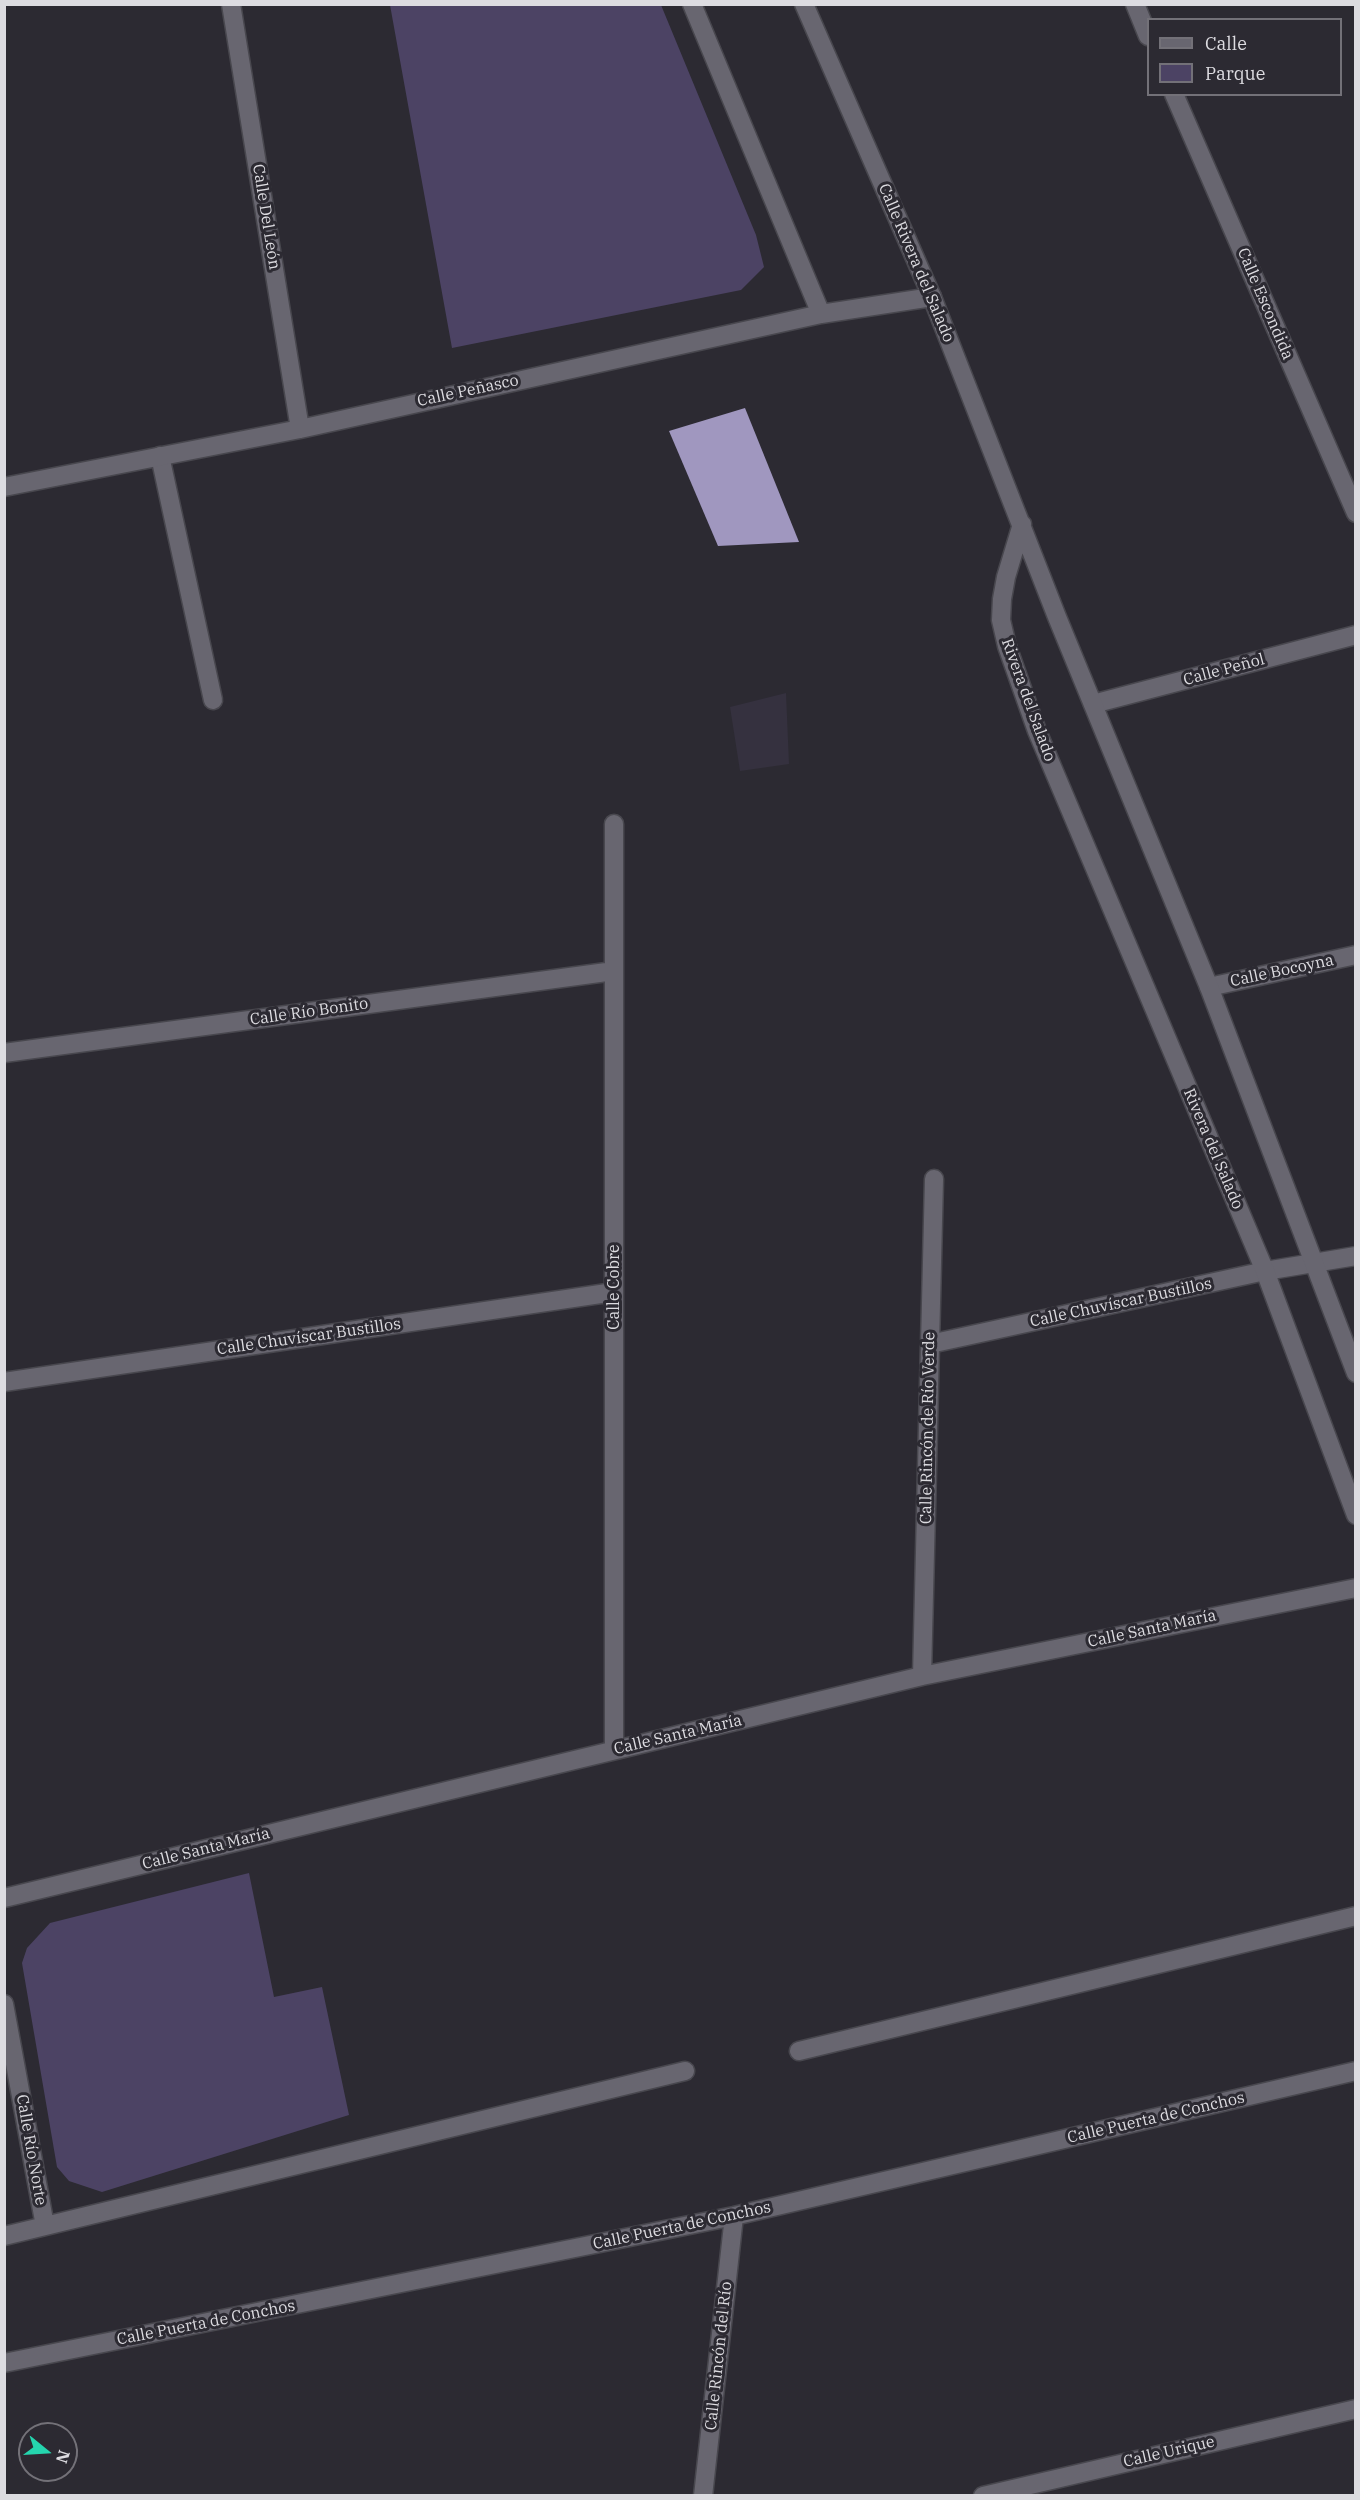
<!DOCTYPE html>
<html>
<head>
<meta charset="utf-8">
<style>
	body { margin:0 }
	#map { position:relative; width:1360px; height:2500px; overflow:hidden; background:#2c2a32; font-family:"IBM Plex Serif",serif }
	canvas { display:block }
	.frame { position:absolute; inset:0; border:6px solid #dddce1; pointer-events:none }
	.legend { position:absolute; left:1147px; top:18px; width:195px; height:78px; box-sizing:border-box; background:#2c2a32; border:2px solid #737178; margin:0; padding:8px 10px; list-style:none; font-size:18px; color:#dddce1 }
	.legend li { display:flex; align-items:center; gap:12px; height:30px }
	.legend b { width:30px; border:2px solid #737178 }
	.north { position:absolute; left:18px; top:2422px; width:60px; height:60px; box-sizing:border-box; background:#2c2a32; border:2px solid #737178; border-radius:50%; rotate:108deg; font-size:16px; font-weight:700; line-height:24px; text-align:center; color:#dddce1 }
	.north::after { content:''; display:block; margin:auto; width:21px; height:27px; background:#25d5ae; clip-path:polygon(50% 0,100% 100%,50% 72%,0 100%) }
</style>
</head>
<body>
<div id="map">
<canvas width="1360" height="2500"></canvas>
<div class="frame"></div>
<ul class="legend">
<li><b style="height:8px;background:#686670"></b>Calle</li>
<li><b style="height:16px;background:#4c4364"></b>Parque</li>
</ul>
<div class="north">N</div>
</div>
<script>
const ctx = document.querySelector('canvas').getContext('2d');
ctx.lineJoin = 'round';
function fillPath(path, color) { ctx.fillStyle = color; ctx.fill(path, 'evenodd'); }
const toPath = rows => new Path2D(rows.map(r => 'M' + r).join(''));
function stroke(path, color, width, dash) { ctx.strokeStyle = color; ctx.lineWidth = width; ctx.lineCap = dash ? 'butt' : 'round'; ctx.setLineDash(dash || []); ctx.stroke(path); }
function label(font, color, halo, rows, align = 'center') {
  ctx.font = font + ' "IBM Plex Serif",serif'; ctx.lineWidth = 6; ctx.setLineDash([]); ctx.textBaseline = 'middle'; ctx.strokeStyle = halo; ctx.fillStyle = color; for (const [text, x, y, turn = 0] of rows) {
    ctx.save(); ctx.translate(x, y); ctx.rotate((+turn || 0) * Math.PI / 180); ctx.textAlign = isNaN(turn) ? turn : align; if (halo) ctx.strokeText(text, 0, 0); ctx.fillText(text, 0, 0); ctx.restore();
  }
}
const built = toPath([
	[786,693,789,764,740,771,730,707]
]);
const green = toPath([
	[390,5,661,5,756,235,764,267,741,290,452,348],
	[249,1873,274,1997,322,1987,349,2115,102,2192,69,2181,57,2167,22,1963,27,1948,50,1923]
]);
const building = toPath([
	[745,408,799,542,718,546,669,431]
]);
const lane = toPath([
	[160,456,213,700]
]);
const street = toPath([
	[231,4,300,429],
	[692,4,821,314],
	[1135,4,1148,36],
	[1174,94,1356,513],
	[4,487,300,429,821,314,932,297],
	[1093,704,1356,635],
	[1209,987,1356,955],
	[4,1053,614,971],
	[930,1344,1265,1271,1356,1256],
	[4,1382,614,1292],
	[922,1676,934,1179],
	[614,1750,614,824],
	[4,1898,922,1676,1356,1588],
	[4,2004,45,2226],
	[799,2051,1356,1916],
	[4,2236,685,2071],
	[4,2363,734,2216,1356,2071],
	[703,2496,734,2216],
	[983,2496,1356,2409]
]);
const secondary = toPath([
	[804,4,932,297,1057,617,1209,987,1356,1373],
	[1022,524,1006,577,1002,599,1001,620,1007,646,1037,731,1265,1271,1356,1515]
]);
const streetNames = [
	["Calle Del León",266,217,81],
	["Calle Rivera del Salado",916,263,67],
	["Calle Escondida",1265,304,67],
	["Calle Peñasco",468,391,-12],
	["Calle Peñol",1224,670,-15],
	["Rivera del Salado",1028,700,70],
	["Calle Bocoyna",1282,971,-12],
	["Calle Río Bonito",309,1012,-8],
	["Rivera del Salado",1213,1149,67],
	["Calle Cobre",614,1287,-90],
	["Calle Chuvíscar Bustillos",1121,1303,-12],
	["Calle Chuvíscar Bustillos",309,1337,-8],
	["Calle Rincón de Río Verde",928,1428,-89],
	["Calle Santa María",1152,1629,-12],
	["Calle Santa María",678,1735,-13],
	["Calle Santa María",206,1849,-14],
	["Calle Puerta de Conchos",1156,2118,-13],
	["Calle Río Norte",31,2150,80],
	["Calle Puerta de Conchos",682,2226,-12],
	["Calle Puerta de Conchos",206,2323,-11],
	["Calle Rincón del Río",719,2356,-84],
	["Calle Urique",1169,2452,-13]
];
fillPath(built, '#35313f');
fillPath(green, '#4c4364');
fillPath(building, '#a097bf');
stroke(lane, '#48474e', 21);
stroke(street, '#48474e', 21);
stroke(secondary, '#48474e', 21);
stroke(lane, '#686670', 18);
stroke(street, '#686670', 18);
stroke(secondary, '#686670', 18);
label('16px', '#dddce1', '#2c2a32', streetNames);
</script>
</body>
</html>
